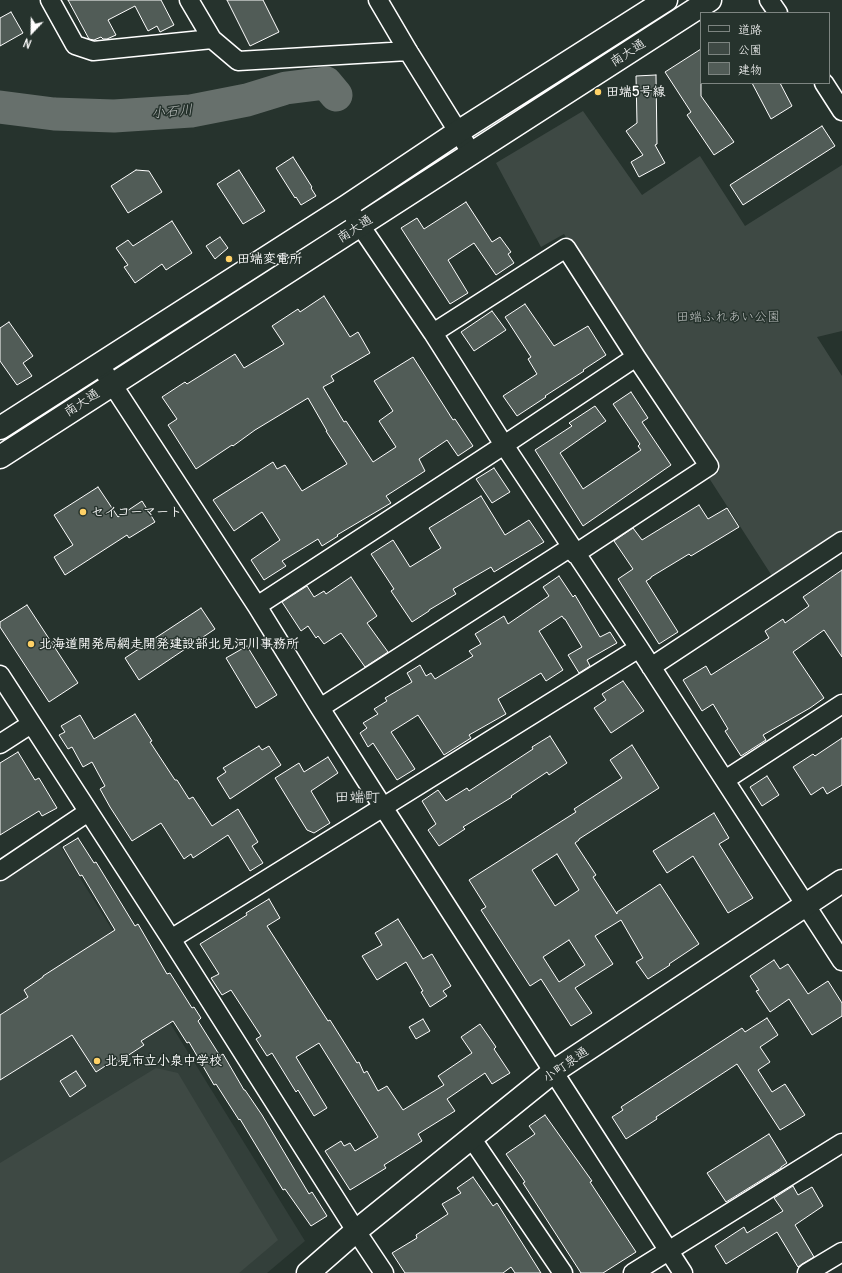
<!DOCTYPE html>
<html>
<head>
<meta charset="utf-8">
<style>
	body { margin:0 }
	#map { position:relative; width:842px; height:1273px; overflow:hidden; background:#26332d; font-family:Delius,"Klee One",sans-serif }
	canvas { display:block }
	.legend { position:absolute; left:700px; top:12px; width:130px; height:72px; box-sizing:border-box; background:#26332d; border:1px solid #7d8581; margin:0; padding:5px 7px; list-style:none; font-size:12px; color:#fff }
	.legend li { display:flex; align-items:center; gap:8px; height:20px }
	.legend b { width:20px; border:1px solid #7d8581 }
	.north { position:absolute; left:12px; top:12px; width:40px; height:40px; -webkit-text-stroke:3px #26332d; paint-order:stroke; rotate:202deg; font-size:11px; font-weight:700; line-height:16px; text-align:center; color:#fff }
	.north::after { content:''; display:block; margin:auto; width:14px; height:18px; background:#fff; clip-path:polygon(50% 0,100% 100%,50% 72%,0 100%) }
</style>
</head>
<body>
<div id="map">
<canvas width="842" height="1273"></canvas>
<ul class="legend">
<li><b style="height:5px;background:#26332d"></b>道路</li>
<li><b style="height:11px;background:#3e4944"></b>公園</li>
<li><b style="height:11px;background:#515c57"></b>建物</li>
</ul>
<div class="north">N</div>
</div>
<script>
const ctx = document.querySelector('canvas').getContext('2d');
ctx.lineJoin = 'round';
function fillPath(path, color) { ctx.fillStyle = color; ctx.fill(path, 'evenodd'); }
const toPath = rows => new Path2D(rows.map(r => 'M' + r).join(''));
function stroke(path, color, width, dash) { ctx.strokeStyle = color; ctx.lineWidth = width; ctx.lineCap = dash ? 'butt' : 'round'; ctx.setLineDash(dash || []); ctx.stroke(path); }
function label(font, color, halo, rows, align = 'center') {
  ctx.font = font + ' Delius,"Klee One",sans-serif'; ctx.lineWidth = 3; ctx.setLineDash([]); ctx.textBaseline = 'middle'; ctx.strokeStyle = halo; ctx.fillStyle = color; for (const [text, x, y, turn = 0] of rows) {
    ctx.save(); ctx.translate(x, y); ctx.rotate((+turn || 0) * Math.PI / 180); ctx.textAlign = isNaN(turn) ? turn : align; if (halo) ctx.strokeText(text, 0, 0); ctx.fillText(text, 0, 0); ctx.restore();
  }
}
const built = toPath([
	[59,844,305,1241,267,1273,0,1273,0,882]
]);
const green = toPath([
	[583,111,642,195,700,156,745,226,842,165,842,331,817,337,842,376,842,530,772,576,709,478,719,472,564,234,541,247,496,163],
	[156,1068,178,1073,278,1240,239,1273,0,1273,0,1163]
]);
const river = toPath([
	[0,107,54,114,114,116,191,111,247,100,286,88,326,83,336,95]
]);
const building = toPath([
	[68,0,161,0,174,25,160,32,157,26,148,31,135,6,108,20,116,35,107,39,103,39,101,37,94,40,89,39,68,0],
	[227,0,263,0,279,32,250,46,227,0],
	[11,12,23,33,0,46,0,18,11,12],
	[701,49,701,96,734,142,714,155,687,115,691,112,665,72,701,49],
	[656,75,657,144,655,145,665,163,639,177,631,162,643,155,626,131,637,123,636,76,656,75],
	[752,83,780,83,792,106,771,119,752,83],
	[822,126,835,146,743,205,730,185,822,126],
	[293,157,312,187,311,188,316,196,301,205,296,197,295,198,276,168,293,157],
	[136,170,149,171,162,192,128,213,111,186,136,170],
	[239,170,265,211,243,224,217,184,239,170],
	[466,202,492,242,500,237,511,252,508,254,514,263,496,275,474,243,448,260,468,293,450,304,401,228,417,218,424,229,466,202],
	[172,221,192,253,166,270,162,264,135,283,124,267,128,265,116,248,128,240,133,246,172,221],
	[220,237,228,248,215,259,206,246,220,237],
	[324,296,350,337,358,332,370,353,331,376,334,381,323,387,344,422,346,421,373,462,396,447,379,421,393,411,374,381,413,357,453,420,455,419,473,446,458,456,447,440,419,459,425,471,386,496,391,503,337,535,338,536,322,546,318,539,282,561,286,566,264,580,251,560,280,540,262,512,234,531,213,500,273,462,277,469,285,465,302,491,347,464,346,462,326,431,327,431,308,398,255,430,233,446,232,445,196,469,168,425,177,419,162,397,185,382,187,384,235,354,244,368,284,344,272,326,298,309,300,312,324,296],
	[525,304,554,346,588,326,606,355,583,370,584,371,545,396,546,397,517,416,503,396,537,374,528,359,531,357,505,317,525,304],
	[492,311,506,330,474,351,461,332,492,311],
	[9,322,33,356,23,363,32,376,17,385,0,361,0,328,9,322],
	[631,392,648,418,642,422,671,465,583,526,535,450,572,426,569,423,595,406,606,421,560,453,583,489,641,450,638,446,640,444,613,404,631,392],
	[494,468,510,492,492,503,476,479,494,468],
	[98,487,118,517,142,501,155,522,129,538,127,535,65,575,54,557,73,545,54,515,98,487],
	[481,496,505,535,529,520,544,542,494,572,491,567,453,589,456,594,429,610,429,611,412,622,391,591,394,589,371,554,393,540,410,567,441,548,429,528,481,496],
	[699,505,708,519,727,508,739,527,691,556,689,554,651,577,651,578,646,581,678,632,659,644,618,579,633,569,614,541,633,528,642,540,699,505],
	[842,570,842,657,824,630,793,652,824,698,810,708,763,735,766,740,741,756,725,731,728,729,713,704,702,711,683,680,706,666,711,675,769,638,765,631,783,619,785,623,809,606,803,597,842,570],
	[559,576,573,597,575,595,600,637,610,632,617,643,587,660,590,666,579,673,568,655,582,647,565,619,564,619,562,616,539,631,563,670,546,681,541,673,498,699,506,714,469,735,471,738,444,755,418,715,391,732,415,769,397,780,373,743,368,747,360,733,367,728,363,723,378,714,374,709,387,701,385,698,412,682,407,673,420,665,426,676,431,673,435,679,473,656,469,651,481,644,475,634,504,616,508,624,549,596,543,587,559,576],
	[351,577,377,616,367,623,388,652,365,667,341,633,324,644,318,636,316,638,308,626,301,631,282,602,307,586,314,597,324,591,326,594,351,577],
	[27,605,78,683,49,702,0,627,0,622,27,605],
	[201,608,215,629,139,680,125,658,201,608],
	[247,646,277,695,256,708,226,658,247,646],
	[623,681,644,711,611,733,594,708,606,700,602,694,623,681],
	[135,714,152,741,150,742,175,780,177,780,189,799,193,797,212,826,238,809,258,842,252,846,263,863,250,871,228,835,193,858,191,854,184,859,161,823,132,841,110,807,100,789,105,786,92,762,83,767,72,747,68,749,59,735,65,732,61,726,80,715,94,739,135,714],
	[550,736,567,763,549,775,547,772,511,796,512,797,463,827,465,829,439,846,428,830,436,824,422,801,438,790,446,801,467,788,469,791,533,749,532,747,550,736],
	[842,738,842,785,827,794,823,787,811,795,793,767,813,754,815,756,842,738],
	[632,745,659,788,579,839,579,840,575,843,596,875,593,877,617,914,617,912,660,884,699,944,669,964,670,965,648,979,636,962,643,958,621,920,595,936,613,964,575,988,592,1013,571,1026,541,979,530,986,481,910,486,907,469,880,576,812,574,809,622,778,610,760,632,745],
	[557,854,579,890,555,906,532,870,557,854],
	[569,940,585,965,559,982,543,957,569,940],
	[259,746,262,750,269,746,281,765,230,799,217,778,226,772,223,768,259,746],
	[18,752,35,780,39,778,57,808,42,816,39,811,0,835,0,763,18,752],
	[328,757,338,773,311,791,330,823,314,833,307,830,275,778,299,763,304,772,328,757],
	[767,776,779,795,762,806,750,787,767,776],
	[714,813,729,838,719,844,753,898,728,913,693,856,667,873,653,851,714,813],
	[78,838,94,863,96,862,135,926,138,924,167,974,170,973,192,1008,194,1007,201,1018,198,1021,220,1056,223,1054,244,1090,245,1090,262,1115,309,1194,312,1192,327,1216,311,1226,285,1189,283,1190,240,1119,239,1120,216,1084,214,1085,189,1042,187,1043,173,1021,141,1041,144,1045,118,1062,116,1059,96,1072,72,1035,0,1080,0,1015,28,997,24,990,43,977,43,976,115,930,82,875,80,876,63,847,78,838],
	[269,899,280,918,267,926,328,1021,330,1020,357,1063,359,1062,364,1073,367,1071,378,1091,387,1086,403,1110,444,1085,438,1076,472,1053,461,1037,480,1024,496,1047,494,1049,510,1073,492,1084,485,1073,447,1099,455,1111,418,1134,422,1141,384,1165,386,1168,350,1190,325,1151,341,1141,344,1146,350,1143,355,1151,378,1137,319,1043,296,1057,327,1108,314,1116,298,1090,296,1092,272,1053,267,1056,256,1039,261,1036,231,990,222,995,211,978,219,974,200,944,247,915,246,913,269,899],
	[398,919,423,959,432,954,451,986,443,991,447,996,430,1007,421,992,423,991,406,962,377,980,362,956,382,945,375,933,398,919],
	[774,960,780,969,788,964,808,994,828,981,842,1003,842,1016,812,1035,789,999,770,1012,756,991,759,990,750,976,774,960],
	[767,1018,778,1035,760,1047,770,1062,758,1070,772,1092,785,1084,805,1115,780,1130,737,1064,656,1117,657,1119,626,1139,612,1117,623,1110,621,1107,742,1028,745,1032,767,1018],
	[423,1019,430,1031,416,1039,409,1027,423,1019],
	[76,1071,86,1086,70,1097,60,1081,76,1071],
	[545,1115,592,1181,590,1182,636,1252,603,1273,581,1273,523,1183,525,1182,506,1154,535,1134,529,1126,545,1115],
	[769,1134,787,1163,781,1167,781,1168,726,1202,707,1173,769,1134],
	[473,1177,493,1206,497,1203,541,1273,515,1273,511,1267,503,1273,405,1273,392,1253,417,1238,416,1235,448,1214,442,1204,461,1193,457,1188,473,1177],
	[793,1186,798,1195,812,1187,823,1206,795,1225,814,1257,802,1264,798,1267,777,1232,726,1264,715,1246,744,1227,747,1233,783,1211,774,1198,793,1186]
]);
const street = toPath([
	[50,0,75,45,93,51,212,39],
	[189,0,212,39,238,61,408,51],
	[378,0,408,51,472,154],
	[769,0,778,13],
	[824,83,842,111],
	[347,206,433,333,504,445,639,648,842,961],
	[433,333,566,248,636,357,709,466,575,554],
	[99,364,257,606,320,708,383,807,683,1273],
	[257,606,504,445,636,357],
	[651,667,842,541],
	[0,675,171,939,356,1231,384,1273],
	[320,708,571,547],
	[0,744,31,724],
	[725,780,842,704],
	[0,871,88,812],
	[171,939,639,648],
	[472,1139,563,1273],
	[633,1273,842,1143],
	[807,1273,842,1252]
]);
const secondary = toPath([
	[0,428,347,206,458,132,666,0],
	[0,457,710,0],
	[308,1273,356,1231,553,1072,842,881]
]);
const markers = [
	[598,92,4,"#ffd166"],
	[229,259,4,"#ffd166"],
	[83,512,4,"#ffd166"],
	[31,644,4,"#ffd166"],
	[97,1061,4,"#ffd166"]
];
const streetNames = [
	["南大通",628,53,-33],
	["南大通",355,229,-33],
	["南大通",82,403,-33],
	["小町泉通",566,1065,-35]
];
const poiNames = [
	["田端5号線",606,92],
	["田端変電所",237,259],
	["セイコーマート",91,512],
	["北海道開発局網走開発建設部北見河川事務所",39,644],
	["北見市立小泉中学校",105,1061]
];
const parkNames = [
	["田端ふれあい公園",728,317]
];
const waterNames = [
	["小石川",172,112,-5]
];
const quarterNames = [
	["田端町",357,798]
];
fillPath(built, '#333f3a');
fillPath(green, '#3e4944');
stroke(river, '#67706c', 33);
fillPath(building, '#515c57');
stroke(building, '#fff', 1);
stroke(street, '#fff', 21);
stroke(secondary, '#fff', 25);
stroke(street, '#26332d', 18);
stroke(secondary, '#26332d', 22);
for (const [x, y, r, color] of markers) { const dot = new Path2D(); dot.arc(x, y, r, 0, 2 * Math.PI); ctx.fillStyle = color; ctx.fill(dot); stroke(dot, '#26332d', 1.5); }
label('13px', '#fff', '#26332d', streetNames);
label('bold 13px', '#fff', '#26332d', poiNames, 'left');
label('13px', '#bbbfbe', '#26332d', parkNames);
label('italic 14px', '#b3b8b6', '#26332d', waterNames);
label('15px', '#fff', '#26332d', quarterNames);
</script>
</body>
</html>
